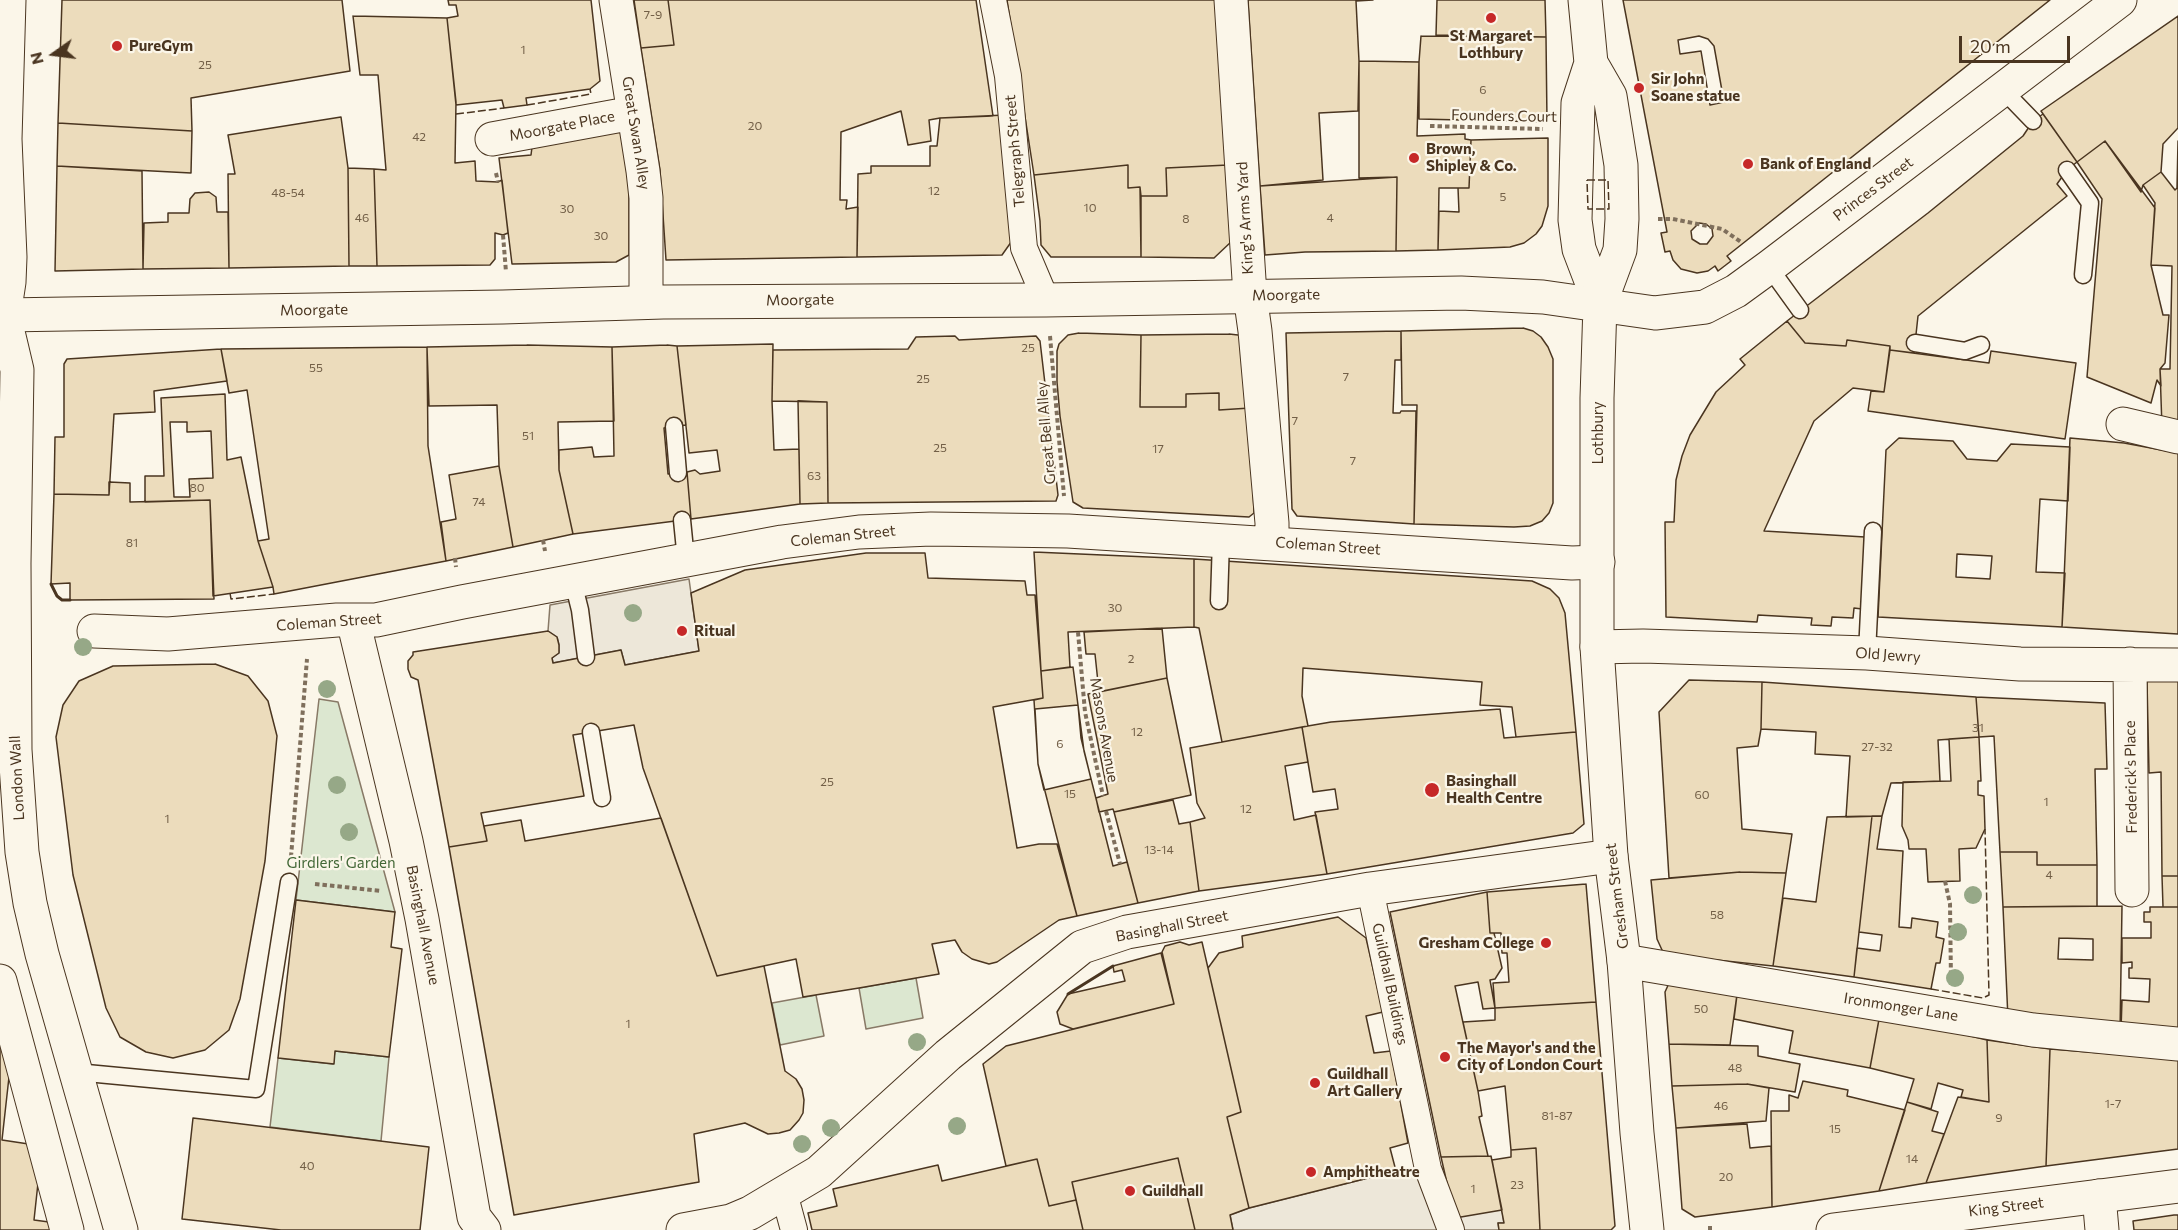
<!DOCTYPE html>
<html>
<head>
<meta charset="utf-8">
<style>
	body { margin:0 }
	#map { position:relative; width:2178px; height:1230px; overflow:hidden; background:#fbf6e9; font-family:Commissioner,sans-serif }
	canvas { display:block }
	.north { position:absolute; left:24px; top:24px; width:60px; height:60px; -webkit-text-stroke:4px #fbf6e9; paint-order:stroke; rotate:256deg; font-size:16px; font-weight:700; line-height:24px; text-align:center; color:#4a3520 }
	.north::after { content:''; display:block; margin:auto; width:21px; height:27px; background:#4a3520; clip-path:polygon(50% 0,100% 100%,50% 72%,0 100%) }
	.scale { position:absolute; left:1959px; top:36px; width:111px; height:27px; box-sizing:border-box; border:3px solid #4a3520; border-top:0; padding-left:8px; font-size:18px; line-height:21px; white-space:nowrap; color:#4a3520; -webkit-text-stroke:4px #fbf6e9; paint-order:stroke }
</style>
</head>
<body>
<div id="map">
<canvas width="2178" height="1230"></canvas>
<div class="north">N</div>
<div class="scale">20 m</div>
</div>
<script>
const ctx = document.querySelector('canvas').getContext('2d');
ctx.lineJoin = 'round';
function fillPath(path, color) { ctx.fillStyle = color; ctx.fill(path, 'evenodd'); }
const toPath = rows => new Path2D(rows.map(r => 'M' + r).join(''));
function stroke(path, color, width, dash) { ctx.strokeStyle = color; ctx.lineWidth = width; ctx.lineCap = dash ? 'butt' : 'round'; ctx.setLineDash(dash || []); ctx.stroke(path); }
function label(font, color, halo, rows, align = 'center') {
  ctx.font = font + ' Commissioner,sans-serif'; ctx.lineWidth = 4.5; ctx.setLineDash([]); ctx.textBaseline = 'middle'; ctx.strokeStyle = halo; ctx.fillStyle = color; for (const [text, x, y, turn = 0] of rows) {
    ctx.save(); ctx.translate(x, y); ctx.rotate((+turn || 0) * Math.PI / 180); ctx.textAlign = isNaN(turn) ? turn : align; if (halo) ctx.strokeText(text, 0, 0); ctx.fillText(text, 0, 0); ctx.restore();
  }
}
const green = toPath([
	[319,699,338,702,395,912,296,900,319,699],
	[916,978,923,1018,866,1029,859,988,916,978],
	[816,995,824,1036,780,1045,772,1003,816,995],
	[335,1051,389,1057,381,1141,270,1127,278,1058,333,1064,335,1051]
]);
const parking = toPath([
	[689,579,699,651,625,665,621,650,553,663,552,658,559,653,559,645,557,637,548,631,550,605,689,579],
	[1444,1168,1502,1210,1504,1223,1498,1223,1499,1230,1233,1230,1230,1215,1249,1208,1396,1171,1444,1168]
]);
const building = toPath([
	[62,0,342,0,350,71,191,98,192,131,58,123,62,0],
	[448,0,591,0,600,81,590,89,526,98,527,105,504,108,502,100,456,105,447,18,458,16,456,5,449,5,448,0],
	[634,0,668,0,674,45,641,48,634,0],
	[668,0,976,0,993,116,940,118,929,120,931,141,908,145,901,111,841,132,840,200,847,200,846,209,858,207,857,257,666,260,660,170,641,48,674,45,668,0],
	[1007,0,1215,0,1228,165,1166,168,1167,196,1141,196,1140,187,1128,188,1128,165,1034,175,1007,0],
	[1248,0,1373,0,1356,1,1359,61,1358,111,1319,113,1323,180,1260,186,1248,0],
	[1437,0,1545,0,1546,37,1436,35,1437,0],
	[1623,0,2050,0,1727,256,1731,261,1718,271,1715,266,1708,271,1697,273,1681,269,1673,260,1670,251,1665,252,1661,233,1667,232,1623,0],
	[1699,36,1708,39,1714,46,1724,102,1710,105,1701,51,1680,54,1678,40,1699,36],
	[1699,223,1706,224,1712,229,1713,236,1707,244,1700,244,1692,239,1691,231,1699,223],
	[353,16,447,18,456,102,455,163,475,161,476,181,498,182,502,180,508,233,503,235,495,233,495,259,490,265,377,266,374,169,386,170,378,75,360,75,353,16],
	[2178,16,2178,128,2163,144,2161,172,2143,185,2141,192,2105,141,2077,162,2041,111,2178,16],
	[1421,36,1546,37,1547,122,1419,119,1419,62,1421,36],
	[1359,61,1419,62,1417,136,1465,134,1465,139,1471,140,1469,188,1439,188,1438,250,1396,251,1397,177,1359,178,1359,61],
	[2043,114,2077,162,2067,170,2057,184,2067,196,1918,316,1914,353,1890,350,1890,346,1847,340,1846,346,1805,343,1787,321,1928,213,2023,136,2033,121,2043,114],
	[1005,115,1014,238,1002,255,857,257,858,174,871,173,871,166,930,166,930,146,937,146,940,118,1005,115],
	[341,117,348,168,349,266,229,268,228,174,235,174,228,135,341,117],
	[58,123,192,131,191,173,57,166,58,123],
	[623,130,629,185,629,255,616,262,512,264,499,158,531,155,532,147,623,130],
	[1548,138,1548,206,1542,226,1536,234,1524,243,1510,247,1438,250,1439,211,1459,212,1458,188,1469,188,1471,140,1548,138],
	[2105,141,2155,208,2151,265,2163,315,2169,315,2165,363,2160,369,2161,386,2157,380,2151,403,2087,377,2102,199,2077,162,2105,141],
	[2178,141,2178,428,2162,428,2160,369,2170,369,2172,266,2151,265,2155,203,2143,185,2161,172,2175,190,2177,188,2178,141],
	[1128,165,1128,188,1140,187,1141,257,1051,257,1041,245,1040,221,1034,175,1128,165],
	[1228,165,1232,241,1214,258,1141,257,1141,196,1167,196,1166,168,1228,165],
	[57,166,142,171,143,269,55,271,57,166],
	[348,168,374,169,377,266,349,266,348,168],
	[1397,177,1396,251,1305,252,1265,255,1260,186,1397,177],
	[209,192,216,197,217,212,228,212,229,268,143,269,144,223,168,222,168,213,189,213,190,199,195,193,209,192],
	[1787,321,1805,343,1846,346,1847,340,1890,346,1884,392,1853,388,1814,421,1764,531,1865,537,1862,609,1854,608,1853,618,1832,617,1831,626,1811,625,1812,618,1758,615,1757,622,1666,617,1665,522,1674,522,1676,480,1682,456,1690,435,1716,392,1745,365,1740,359,1787,321],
	[1523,328,1533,331,1541,337,1548,347,1553,359,1553,503,1549,513,1542,521,1530,526,1514,527,1414,524,1417,405,1402,405,1401,331,1523,328],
	[1401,331,1401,360,1395,360,1393,413,1400,413,1401,411,1416,411,1414,524,1297,516,1292,509,1286,333,1401,331],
	[1079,333,1141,335,1140,407,1186,407,1186,394,1219,393,1219,410,1250,408,1254,513,1249,517,1083,508,1073,502,1060,416,1057,382,1057,351,1059,344,1068,335,1079,333],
	[1229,334,1238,335,1244,339,1250,408,1219,410,1219,393,1186,394,1186,407,1140,407,1141,335,1229,334],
	[955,336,959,340,1036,336,1040,341,1058,495,1056,501,828,503,827,402,772,401,773,350,908,349,916,337,955,336],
	[773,344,772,401,774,450,799,449,800,504,691,519,687,472,695,470,700,474,720,471,717,450,689,453,677,346,773,344],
	[527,345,612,347,614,421,558,422,559,470,573,534,513,547,499,466,497,405,429,406,427,347,527,345],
	[667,345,677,346,686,425,664,428,668,474,687,472,691,519,573,534,559,470,559,450,592,447,594,457,614,456,612,347,667,345],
	[427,347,428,446,446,561,274,594,273,587,258,541,269,539,247,390,229,393,221,349,427,347],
	[221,349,227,381,154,391,155,412,114,414,109,495,54,494,55,437,64,437,64,364,67,359,221,349],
	[1890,350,1989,363,1991,351,2076,363,2065,439,1868,411,1871,391,1884,392,1890,350],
	[225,394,227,460,241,457,258,541,273,587,213,596,210,500,145,502,145,476,164,476,161,398,225,394],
	[798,401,827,402,828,503,800,504,798,401],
	[170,422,187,422,187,432,211,431,213,478,189,479,190,497,174,497,170,422],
	[1899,438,1953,441,1967,459,1997,461,2011,444,2070,447,2068,501,2040,499,2036,572,2065,573,2062,627,1878,617,1886,450,1899,438],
	[1957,554,1992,556,1990,579,1956,577,1957,554],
	[2070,438,2124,443,2178,453,2178,634,2062,627,2070,438],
	[499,466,513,547,446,561,441,522,456,519,449,475,499,466],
	[109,482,130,483,130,502,210,500,214,599,70,600,70,583,51,584,54,494,109,495,109,482],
	[1034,552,1194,559,1194,627,1068,632,1070,667,1041,671,1034,552],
	[866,553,925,553,928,578,1025,581,1027,595,1035,595,1043,698,993,707,1017,848,1039,844,1057,844,1077,916,1059,920,997,962,989,964,972,959,962,952,955,940,932,944,939,974,859,988,803,997,796,959,717,976,643,768,634,725,573,735,584,796,481,813,487,841,449,847,418,680,411,677,408,669,408,661,413,655,413,652,548,631,557,637,559,645,559,653,552,658,553,663,621,650,625,665,699,651,691,593,745,570,866,553],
	[1194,559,1532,581,1550,589,1559,598,1565,613,1576,732,1516,737,1512,707,1480,705,1482,682,1303,668,1302,696,1308,726,1222,742,1199,628,1194,627,1194,559],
	[1162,628,1167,678,1099,692,1095,654,1086,654,1084,632,1162,628],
	[215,664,248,676,268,701,277,736,265,861,240,999,229,1030,205,1050,173,1058,146,1052,120,1037,106,1008,73,875,56,737,63,705,79,681,113,666,215,664],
	[1073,667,1084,751,1113,866,1127,862,1138,903,1077,916,1038,764,1034,700,1043,698,1041,671,1073,667],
	[1167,678,1191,795,1114,812,1113,809,1099,812,1096,798,1108,794,1088,694,1167,678],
	[1689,680,1762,682,1761,729,1758,746,1737,748,1742,829,1792,834,1786,873,1740,872,1669,878,1659,712,1689,680],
	[2178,680,2178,876,2162,876,2161,772,2149,773,2147,681,2178,680],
	[1762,682,1976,697,1979,737,1938,740,1940,781,1891,783,1882,816,1846,817,1850,756,1815,754,1816,732,1761,729,1762,682],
	[1976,697,2105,703,2107,769,2095,769,2097,865,2037,865,2037,852,2000,852,1994,736,1979,737,1976,697],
	[1078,705,1081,738,1091,779,1044,790,1038,764,1035,709,1078,705],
	[1500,709,1504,738,1576,732,1584,824,1573,833,1327,874,1315,812,1338,809,1335,789,1313,792,1302,727,1331,722,1500,709],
	[1302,727,1308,762,1285,766,1294,820,1316,815,1327,874,1199,891,1190,822,1205,818,1197,803,1190,748,1302,727],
	[1979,737,1981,781,1978,781,1978,795,1984,796,1985,829,1976,848,1959,849,1960,881,1928,882,1926,849,1909,849,1908,840,1902,826,1903,782,1951,781,1949,739,1979,737],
	[1173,800,1179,824,1190,822,1199,891,1138,903,1114,812,1173,800],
	[1872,816,1854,977,1773,966,1783,898,1816,902,1827,817,1872,816],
	[1872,816,1882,816,1877,849,1903,851,1899,927,1911,928,1912,918,1938,922,1936,937,1944,939,1940,963,1936,963,1931,989,1854,977,1857,948,1880,951,1882,935,1859,932,1872,816],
	[661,818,717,976,764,966,785,1071,796,1079,802,1089,804,1100,803,1113,799,1120,790,1130,779,1133,768,1134,745,1123,694,1134,699,1182,514,1215,449,847,487,841,484,826,521,820,525,841,661,818],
	[2000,852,2037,852,2037,865,2097,865,2097,906,2003,907,2000,852],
	[1740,872,1786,873,1773,966,1669,955,1662,950,1657,939,1651,880,1740,872],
	[2162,876,2178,876,2178,907,2163,907,2162,876],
	[1586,884,1596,1002,1495,1008,1493,983,1509,982,1507,953,1502,953,1501,933,1490,933,1487,892,1586,884],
	[1487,892,1490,933,1494,933,1502,968,1495,979,1490,980,1495,1008,1483,1009,1478,982,1455,986,1478,1091,1482,1116,1479,1117,1488,1156,1441,1157,1390,912,1487,892],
	[296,900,395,912,391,947,402,949,389,1057,335,1051,334,1064,278,1058,296,900],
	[2122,906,2120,1032,2008,1019,2003,907,2122,906],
	[2059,938,2093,939,2093,960,2058,959,2059,938],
	[2150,907,2178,907,2178,1034,2121,1030,2122,1000,2149,1002,2150,979,2129,978,2129,968,2132,968,2132,962,2122,963,2122,938,2151,938,2151,922,2144,922,2144,912,2150,912,2150,907],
	[1338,917,1366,938,1383,1012,1366,1016,1374,1053,1391,1051,1408,1143,1390,1148,1396,1171,1249,1208,1227,1117,1241,1112,1208,968,1219,953,1243,947,1242,936,1338,917],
	[1180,942,1189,945,1202,942,1241,1112,1227,1117,1249,1208,1230,1215,1233,1230,1195,1230,1178,1158,1072,1182,1076,1200,1049,1206,1037,1159,1006,1166,983,1064,1006,1046,1174,1004,1162,952,1165,946,1180,942],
	[1161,953,1174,1004,1073,1029,1060,1024,1057,1012,1068,994,1125,981,1122,970,1114,972,1113,966,1161,953],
	[1670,981,1738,987,1730,1045,1669,1044,1665,992,1670,981],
	[1738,987,1880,1014,1870,1068,1789,1053,1793,1031,1734,1019,1738,987],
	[1596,1002,1615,1226,1611,1230,1540,1230,1536,1148,1511,1150,1505,1086,1478,1091,1463,1022,1495,1020,1495,1008,1596,1002],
	[1880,1014,1987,1040,1989,1102,1961,1097,1963,1090,1938,1083,1931,1109,1907,1102,1914,1079,1870,1068,1880,1014],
	[0,1040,13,1041,2,1140,42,1146,34,1220,64,1224,63,1230,0,1230,0,1040],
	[1987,1040,2050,1049,2046,1166,1926,1183,1958,1097,1989,1102,1987,1040],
	[1669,1044,1758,1046,1758,1056,1800,1064,1795,1092,1747,1084,1672,1086,1669,1044],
	[2050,1049,2178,1059,2178,1149,2046,1166,2050,1049],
	[1803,1081,1848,1090,1847,1096,1905,1110,1879,1191,1772,1207,1771,1111,1789,1111,1789,1095,1798,1098,1803,1081],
	[1747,1084,1769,1088,1766,1121,1676,1128,1672,1086,1747,1084],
	[1907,1102,1938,1112,1932,1131,1944,1134,1926,1183,1879,1191,1907,1102],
	[193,1118,429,1147,420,1230,281,1230,182,1219,193,1118],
	[1747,1124,1750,1148,1771,1146,1772,1207,1695,1217,1682,1209,1676,1128,1747,1124],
	[1536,1148,1540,1230,1499,1230,1498,1223,1504,1223,1492,1160,1511,1157,1511,1150,1536,1148],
	[1491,1156,1502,1210,1455,1218,1441,1157,1491,1156],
	[1178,1158,1195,1230,1083,1230,1072,1182,1178,1158],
	[1037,1159,1049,1206,1076,1200,1083,1230,812,1230,808,1213,837,1206,833,1189,938,1165,942,1181,1037,1159],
	[2174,1215,2178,1215,2178,1230,2134,1230,2133,1221,2174,1215]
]);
const path = toPath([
	[1430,126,1543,129],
	[496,173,498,182],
	[1658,219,1673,219,1722,229,1741,242],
	[503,235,506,272],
	[1050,336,1064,496],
	[543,540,545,551],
	[455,558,456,567],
	[1078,632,1085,712,1103,796],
	[1106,811,1120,864],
	[291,857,307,659],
	[1945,881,1950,904,1951,981],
	[315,884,382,891],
	[1710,1226,1710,1230]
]);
const service = toPath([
	[2003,90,2033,121],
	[2067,170,2090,203,2083,275],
	[1769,267,1800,310],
	[1915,343,1965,351,1981,345],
	[674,426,678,473],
	[682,520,686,560],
	[573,582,580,610,586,657],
	[1219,601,1221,540],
	[1867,653,1873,531],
	[591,732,602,798],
	[76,1072,256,1089,289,882]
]);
const pedestrian = toPath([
	[993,0,1008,76,1024,248,1046,300],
	[1370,889,1428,1169,1451,1230],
	[784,1193,794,1230]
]);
const minor = toPath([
	[616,0,643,171,646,198,646,302],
	[1231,0,1250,295,1255,331,1272,523,1272,542],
	[1585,0,1591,63,1578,103,1575,220,1579,249,1600,304],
	[1591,63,1610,96,1621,165,1622,219,1620,250,1600,304],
	[492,139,633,113],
	[2123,424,2178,437],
	[353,620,406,841,422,919,474,1217,484,1230],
	[94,631,168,634,337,620,376,620,462,602,782,542,859,532,931,529,1068,531,1572,563,1598,562],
	[1597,647,1643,646,1867,653,2020,664,2178,665],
	[2130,664,2132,890],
	[1624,961,2033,1030,2178,1044],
	[2099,1196,2102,1230],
	[683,1230,731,1221,750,1213,819,1172,948,1055,1082,947,1127,932,1370,889,1611,856]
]);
const tertiary = toPath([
	[1600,304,1597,398,1597,647,1611,856,1624,961,1637,1133,1647,1230],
	[4,315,503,307,663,302,1046,300,1461,293,1543,297,1655,313,1705,307,1736,291,1769,267,2120,0],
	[1833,1230,2178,1186]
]);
const primary = toPath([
	[4,315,17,370,14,563,15,750,22,852,30,903,42,954,121,1230],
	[0,323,4,315,9,282,10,257,5,139,9,0],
	[0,981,67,1230]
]);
const fence = toPath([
	[527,105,591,94,590,89],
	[456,114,504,108],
	[1587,180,1608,180,1609,209,1588,209,1587,180],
	[230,593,231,599,274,594],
	[1931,989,1983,998,1989,995,1985,829]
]);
const wall = toPath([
	[51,584,57,596,62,600,70,600],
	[1068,994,1113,966]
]);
const trees = [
	[633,613],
	[83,647],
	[327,689],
	[337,785],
	[349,832],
	[1973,895],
	[1958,932],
	[1955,978],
	[917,1042],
	[957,1126],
	[831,1128],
	[802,1144]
];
const markers = [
	[1491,18,6,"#c62828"],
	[117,46,6,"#c62828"],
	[1639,88,6,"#c62828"],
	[1414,158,6,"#c62828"],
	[1748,164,6,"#c62828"],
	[682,631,6,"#c62828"],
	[1432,790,8,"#c62828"],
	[1546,943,6,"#c62828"],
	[1445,1057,6,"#c62828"],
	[1315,1083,6,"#c62828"],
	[1311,1172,6,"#c62828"],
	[1130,1191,6,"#c62828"]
];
const numberNames = [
	["7-9",653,15],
	["1",523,50],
	["25",205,65],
	["6",1483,90],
	["20",755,126],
	["42",419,137],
	["12",934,191],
	["48-54",288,193],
	["5",1503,197],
	["10",1090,208],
	["30",567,209],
	["46",362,218],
	["4",1330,218],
	["8",1186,219],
	["30",601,236],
	["25",1028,348],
	["55",316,368],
	["7",1346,377],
	["25",923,379],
	["7",1295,421],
	["51",528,436],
	["25",940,448],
	["17",1158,449],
	["7",1353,461],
	["63",814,476],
	["80",197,488],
	["74",479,502],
	["81",132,543],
	["30",1115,608],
	["2",1131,659],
	["31",1978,728],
	["12",1137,732],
	["6",1060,744],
	["27-32",1877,747],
	["25",827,782],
	["15",1070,794],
	["60",1702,795],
	["1",2046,802],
	["12",1246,809],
	["1",167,819],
	["13-14",1159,850],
	["4",2049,875],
	["58",1717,915],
	["50",1701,1009],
	["1",628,1024],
	["48",1735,1068],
	["1-7",2113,1104],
	["46",1721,1106],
	["81-87",1557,1116],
	["9",1999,1118],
	["15",1835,1129],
	["14",1912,1159],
	["40",307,1166],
	["20",1726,1177],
	["23",1517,1185],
	["1",1473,1189]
];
const poiNames = [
	["St Margaret",1491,36,"center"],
	["Lothbury",1491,53,"center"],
	["PureGym",129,46],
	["Sir John",1651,79],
	["Soane statue",1651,96],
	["Brown,",1426,149],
	["Shipley & Co.",1426,166],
	["Bank of England",1760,164],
	["Ritual",694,631],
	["Basinghall",1446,781],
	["Health Centre",1446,798],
	["Gresham College",1534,943,"right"],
	["The Mayor's and the",1457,1048],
	["City of London Court",1457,1065],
	["Guildhall",1327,1074],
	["Art Gallery",1327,1091],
	["Amphitheatre",1323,1172],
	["Guildhall",1142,1191]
];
const streetNames = [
	["Founders Court",1504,116,1],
	["Moorgate Place",562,126,-11],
	["Great Swan Alley",636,133,81],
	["Telegraph Street",1015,151,-95],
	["Princes Street",1873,189,-37],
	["King's Arms Yard",1245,218,-93],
	["Moorgate",1286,295,-1],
	["Moorgate",800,300,-1],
	["Moorgate",314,310,-1],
	["Great Bell Alley",1046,433,-95],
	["Lothbury",1598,433,-90],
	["Coleman Street",843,536,-6],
	["Coleman Street",1328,546,4],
	["Coleman Street",329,622,-4],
	["Old Jewry",1888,655,4],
	["Masons Avenue",1104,730,80],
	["Frederick's Place",2131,777,-91],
	["London Wall",17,778,-93],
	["Gresham Street",1617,896,-97],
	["Basinghall Avenue",423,925,79],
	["Basinghall Street",1172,926,-11],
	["Guildhall Buildings",1390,984,78],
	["Ironmonger Lane",1901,1007,9],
	["King Street",2006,1207,-7]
];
const parkNames = [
	["Girdlers' Garden",341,863]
];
fillPath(green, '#dce7d0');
stroke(green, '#887966', 1.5);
fillPath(parking, '#ede7d9');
stroke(parking, '#887966', 1.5);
fillPath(building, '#ecdcbc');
stroke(building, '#4a3520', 1.5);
stroke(service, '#4a3520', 19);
stroke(pedestrian, '#4a3520', 28);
stroke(minor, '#4a3520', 35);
stroke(tertiary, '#4a3520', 35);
stroke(primary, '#4a3520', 35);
stroke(path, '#7f6f5c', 4, [4.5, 3]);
stroke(service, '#fbf6e9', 16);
stroke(pedestrian, '#fbf6e9', 26);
stroke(minor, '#fbf6e9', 33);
stroke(tertiary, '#fbf6e9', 33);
stroke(primary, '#fbf6e9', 33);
stroke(fence, '#4a3520', 1.5, [8, 3]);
stroke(wall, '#4a3520', 3);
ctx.fillStyle = '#96a887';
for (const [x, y] of trees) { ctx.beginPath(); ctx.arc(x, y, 9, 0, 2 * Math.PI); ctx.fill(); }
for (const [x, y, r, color] of markers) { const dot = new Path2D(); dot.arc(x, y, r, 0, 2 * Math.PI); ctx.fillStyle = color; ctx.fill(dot); stroke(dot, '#fbf6e9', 2); }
label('12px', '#725f47', null, numberNames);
label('bold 15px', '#4a3520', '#fbf6e9', poiNames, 'left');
label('15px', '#4a3520', '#fbf6e9', streetNames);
label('15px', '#436837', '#fbf6e9', parkNames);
</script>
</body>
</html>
